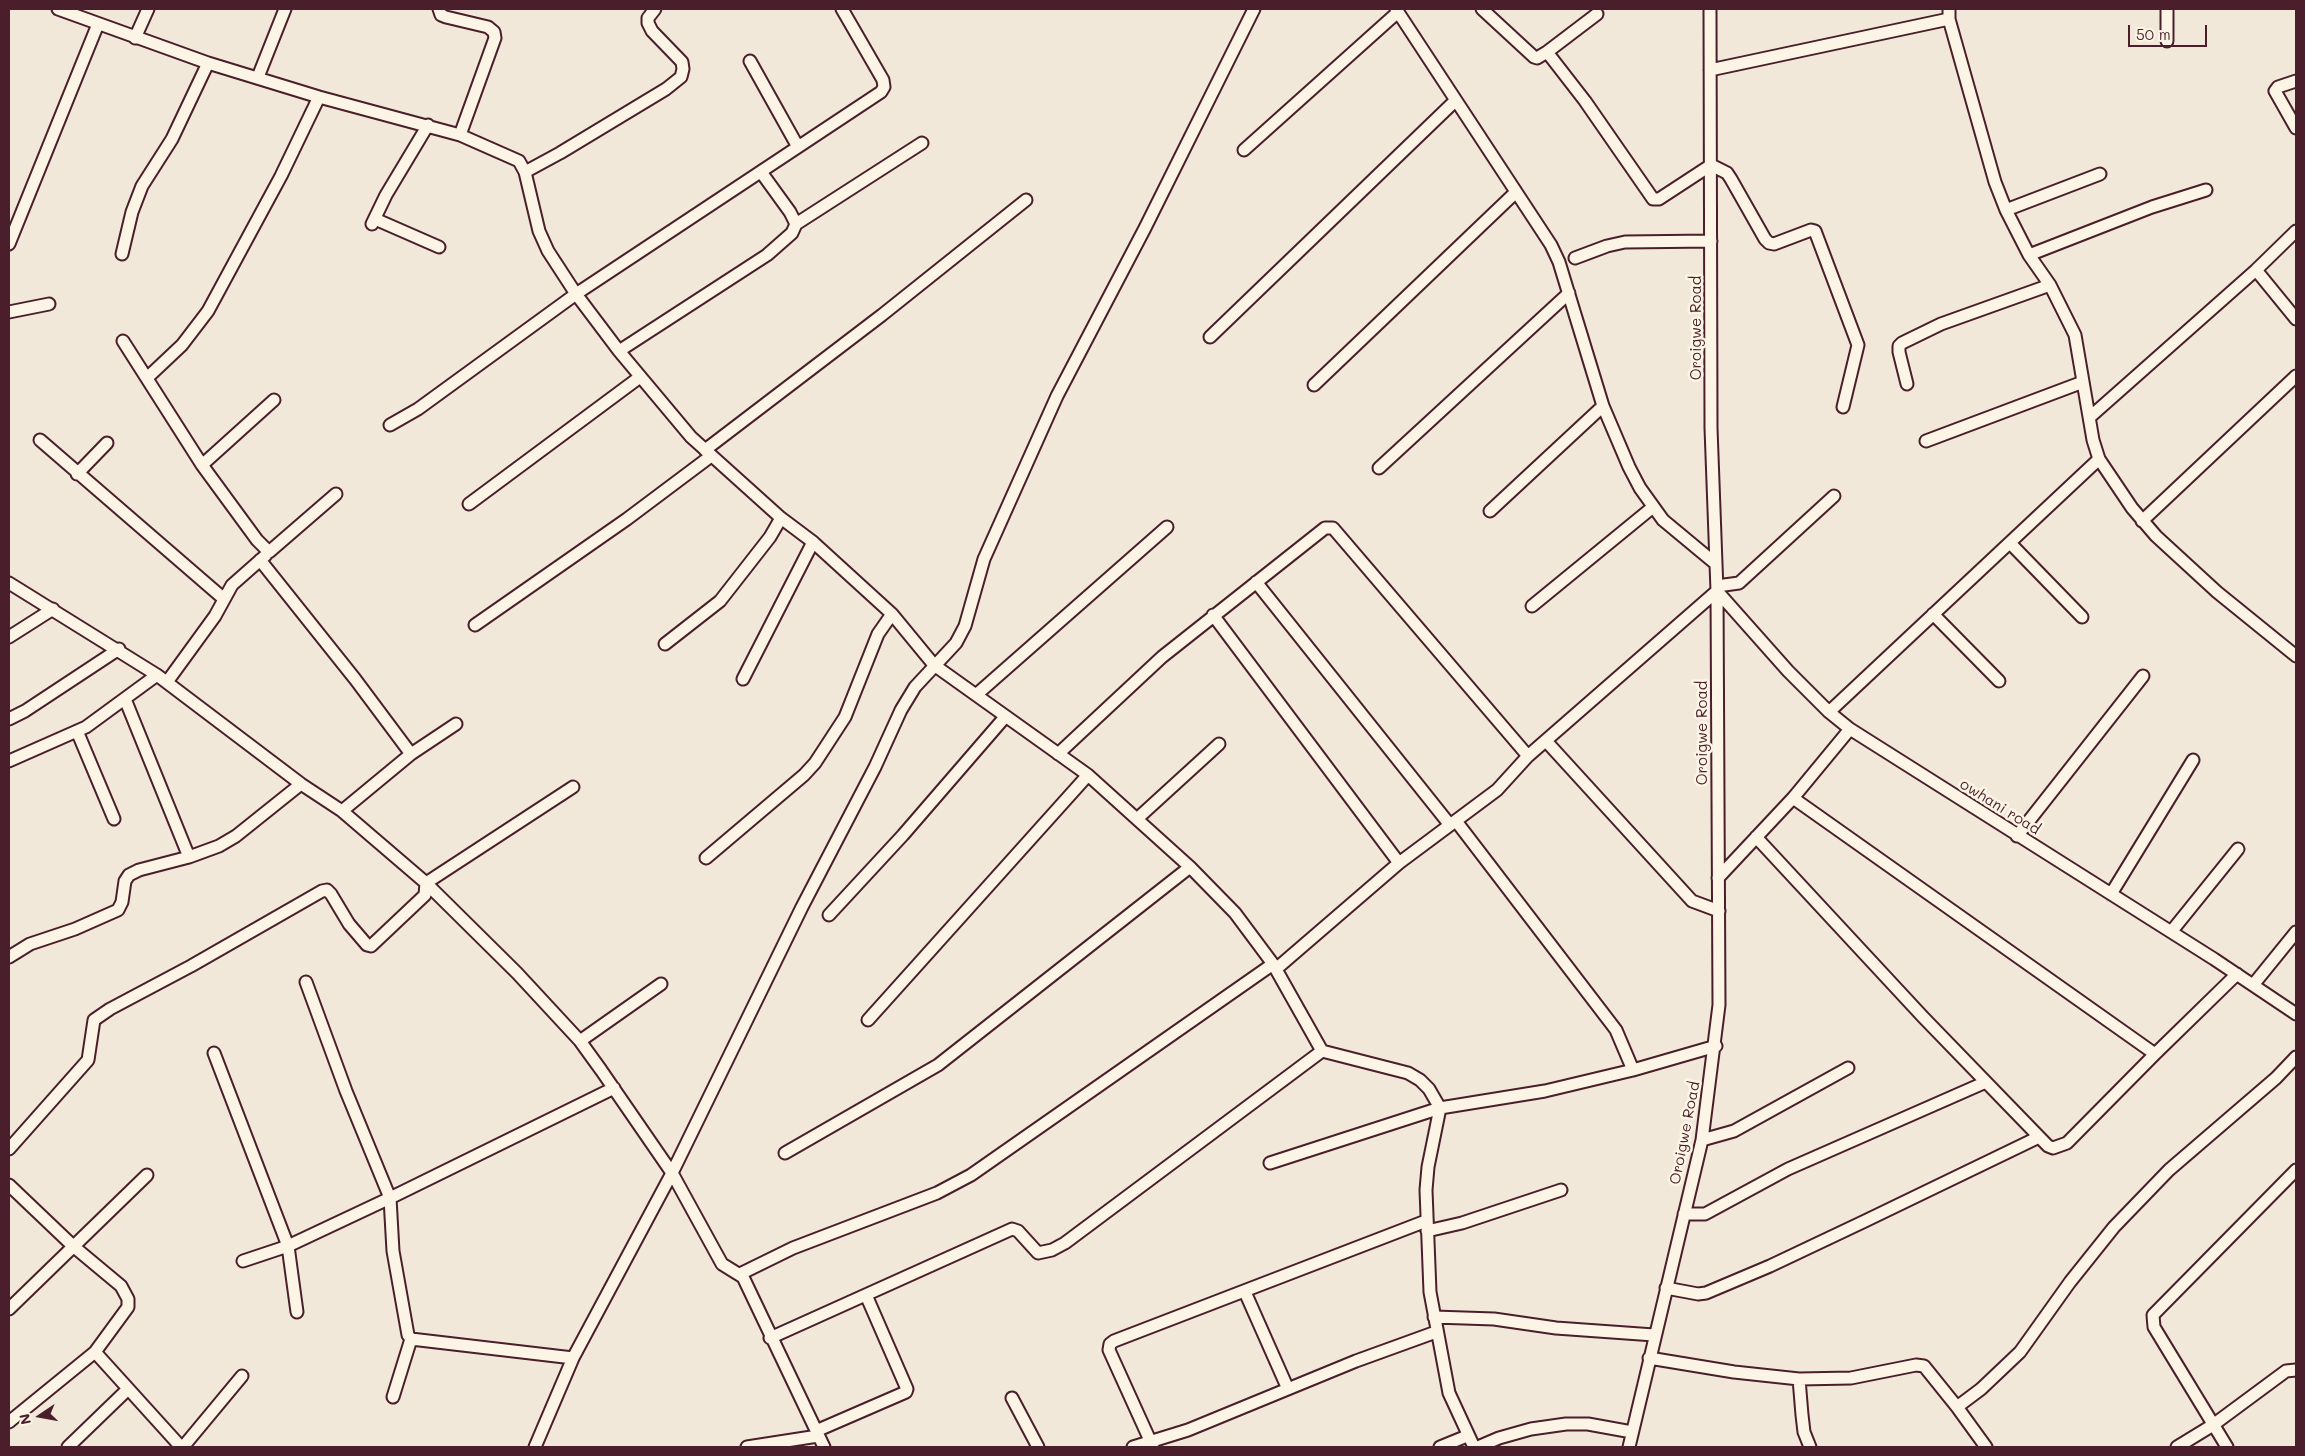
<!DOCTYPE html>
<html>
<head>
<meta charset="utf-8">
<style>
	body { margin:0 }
	#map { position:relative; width:2305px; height:1456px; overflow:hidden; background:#f1e8da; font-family:Mali,sans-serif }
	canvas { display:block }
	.frame { position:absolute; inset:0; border:10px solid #4a1f2b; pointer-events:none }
	.north { position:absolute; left:15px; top:1391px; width:50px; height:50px; -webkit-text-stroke:4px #fcf5e5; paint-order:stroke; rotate:258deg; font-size:14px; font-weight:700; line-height:20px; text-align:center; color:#4a1f2b }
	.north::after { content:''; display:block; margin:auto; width:18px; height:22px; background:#4a1f2b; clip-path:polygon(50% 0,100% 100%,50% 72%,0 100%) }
	.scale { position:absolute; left:2128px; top:25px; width:79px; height:22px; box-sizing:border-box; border:2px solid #4a1f2b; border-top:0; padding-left:6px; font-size:15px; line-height:18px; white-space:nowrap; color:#4a1f2b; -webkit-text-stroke:4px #fcf5e5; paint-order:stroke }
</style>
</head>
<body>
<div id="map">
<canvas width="2305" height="1456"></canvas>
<div class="frame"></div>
<div class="north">N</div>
<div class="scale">50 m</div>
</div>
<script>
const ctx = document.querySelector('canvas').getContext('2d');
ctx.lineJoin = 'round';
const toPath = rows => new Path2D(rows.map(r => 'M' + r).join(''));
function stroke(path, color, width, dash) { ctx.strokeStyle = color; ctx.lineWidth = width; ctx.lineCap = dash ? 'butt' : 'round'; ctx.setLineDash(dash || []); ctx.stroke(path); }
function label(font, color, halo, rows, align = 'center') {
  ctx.font = font + ' Mali,sans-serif'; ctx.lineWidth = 5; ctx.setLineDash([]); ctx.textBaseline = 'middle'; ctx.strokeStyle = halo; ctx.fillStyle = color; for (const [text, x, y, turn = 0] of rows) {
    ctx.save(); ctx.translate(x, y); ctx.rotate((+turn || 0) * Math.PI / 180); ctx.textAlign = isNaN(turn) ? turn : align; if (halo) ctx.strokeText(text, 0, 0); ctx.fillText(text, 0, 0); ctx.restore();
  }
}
const minor = toPath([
	[58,9,208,63,319,97,460,135,519,161,525,172,539,231,548,251,576,294,619,351,691,437,781,518,813,542,892,614,934,665,1088,775,1190,867,1235,913,1273,964,1322,1051,1408,1073,1420,1080,1429,1089,1440,1108,1428,1167,1426,1190,1430,1292,1449,1393,1474,1447],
	[439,9,441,15,446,17,488,27,494,32,495,38,460,135],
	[1396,9,1551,245,1559,262,1603,406,1629,467,1640,488,1663,520,1716,564],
	[1482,9,1534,57,1537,58,1547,52,1585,101,1653,199,1659,199,1711,165,1727,173,1731,179,1765,239,1769,243,1774,244,1811,230,1815,231,1858,345,1843,407],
	[1949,9,1949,19,1995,182,2006,210,2029,255,2050,285,2075,335,2093,440,2099,459,2132,508,2156,536,2217,592,2296,656],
	[135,38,148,9],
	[2167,41,2167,9],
	[1547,52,1597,14],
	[750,61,798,147],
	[1710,70,1949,19],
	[258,77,285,9],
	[2296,81,2278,87,2275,91,2296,128],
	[1244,150,1398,12],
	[525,172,560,153,666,89,681,77,683,69,682,62,652,31,648,23,648,18,655,9],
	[2006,210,2100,174],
	[375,219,439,247],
	[372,224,386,195,428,125],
	[796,224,922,143],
	[9,244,98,24],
	[122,254,132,212,142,186,172,139,208,63],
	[2029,255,2152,207,2206,190],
	[1575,258,1607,246,1625,242,1711,241],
	[2256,270,2296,319],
	[9,312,49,304],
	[1210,337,1455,101],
	[123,341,202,465,257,540,269,552,336,494],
	[619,351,767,255,792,233,796,224,790,212,761,172],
	[147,378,182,345,208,311,281,176,319,97],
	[1907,384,1899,352,1899,346,1902,343,1941,324,2050,285],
	[1314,385,1516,192],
	[2090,417,2256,270,2296,231],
	[390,425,418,409,576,294,881,92,884,87,883,80,842,9],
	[40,440,224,599],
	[1926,441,2083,382],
	[705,450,882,315,1026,200],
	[202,465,274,400],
	[1379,468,1569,293],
	[77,474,107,443],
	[469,504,640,377],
	[1490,511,1603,406],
	[2142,521,2296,376],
	[2010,543,2082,617],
	[260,560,355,679,411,754],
	[1256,582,1450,825],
	[9,583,157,675,301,784,342,811,426,883,517,973,580,1041,601,1070,672,1173,722,1264,743,1277,824,1447],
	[1717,586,1739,583,1834,496],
	[1532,606,1653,507],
	[1933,614,1999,681],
	[1213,615,1399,863],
	[475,625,627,519,711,456],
	[9,637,53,609],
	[665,644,720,601,770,537,781,518],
	[743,679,813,542],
	[167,682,215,616,232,585,266,555],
	[976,695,1167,527],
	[125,699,189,857],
	[1829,712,2099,459],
	[9,719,25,711,119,649],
	[77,731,114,819],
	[1546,741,1692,901,1719,911],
	[1058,754,1162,657,1325,528,1333,528,1528,756],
	[9,761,86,727,157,675],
	[1793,798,2155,1054],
	[342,811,411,754,456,724],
	[1138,818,1219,744],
	[1456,821,1616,1030,1633,1070],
	[2017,836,2143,676],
	[1756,837,1923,1017,2048,1146,2053,1148,2067,1143,2155,1054,2237,974],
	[706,858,804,775,815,763,845,717,878,634,892,614],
	[1718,878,1793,798,1850,729],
	[2111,894,2193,760],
	[829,915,903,835,1005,717],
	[2171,932,2238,849],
	[9,957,30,944,75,929,118,910,122,902,125,881,129,875,139,870,189,857,219,846,236,836,301,784],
	[1276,969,1399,863,1497,790,1528,756,1717,591,1788,671,1829,712,1850,729,2214,959,2296,1014],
	[306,982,346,1091,390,1198,393,1251,408,1335,411,1339,573,1358],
	[2253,985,2296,932],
	[868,1020,1088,775],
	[580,1041,661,984],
	[214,1053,288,1246,297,1312],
	[1702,1140,1734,1131,1848,1068],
	[9,1149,88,1060,94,1020,110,1009,191,966,322,891,327,890,331,894,349,924,367,945,371,946,425,895,426,883,573,787],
	[785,1153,938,1065,1190,867],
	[1270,1163,1440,1108,1545,1091,1633,1070,1716,1046],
	[9,1185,73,1246,121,1286,128,1299,128,1307,95,1352,9,1422],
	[1684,1214,1705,1214,1788,1169,1986,1082],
	[1427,1231,1462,1223,1561,1190],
	[243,1261,288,1246,390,1198,614,1088],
	[740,1274,793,1248,937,1193,971,1175,1273,964],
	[1666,1288,1698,1294,1706,1293,1770,1266,1865,1221,2039,1137],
	[1245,1292,1288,1389],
	[9,1309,147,1175],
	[1434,1317,1494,1319,1556,1328,1654,1335],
	[770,1338,1012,1229,1018,1231,1038,1253,1052,1250,1065,1243,1322,1051],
	[95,1352,181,1447],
	[1649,1358,1734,1372,1799,1379,1851,1378,1916,1365,1924,1366,1957,1407,1986,1447],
	[1799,1379,1802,1415,1804,1432,1810,1447],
	[393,1397,411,1339],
	[1012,1398,1038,1447],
	[1957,1407,1981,1389,2020,1352,2070,1282,2114,1227,2169,1170,2276,1078,2296,1057],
	[816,1431,906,1392,907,1389,866,1295],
	[68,1447,127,1390],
	[183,1447,242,1376],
	[535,1447,573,1358,672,1173,802,907,875,767,901,710,915,687,956,643,965,626,984,559,1057,396,1145,228,1254,9],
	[747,1447,818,1436],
	[1133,1447,1188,1430,1356,1361,1436,1332],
	[1153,1447,1109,1350,1110,1344,1114,1341,1426,1221],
	[1440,1447,1467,1436],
	[1478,1447,1499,1438,1531,1429,1566,1424,1588,1424,1632,1432],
	[1629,1447,1702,1140,1719,1005,1717,591,1711,428,1710,9],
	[2177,1447,2213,1425,2286,1371,2296,1370],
	[2227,1447,2154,1327,2153,1315,2296,1170]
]);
const streetNames = [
	["Oroigwe Road",1696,328,-90],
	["Oroigwe Road",1702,733,-90],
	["owhani road",2000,807,32],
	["Oroigwe Road",1685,1133,-79]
];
stroke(minor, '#4a1f2b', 15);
stroke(minor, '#fcf5e5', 11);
label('15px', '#4a1f2b', '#fcf5e5', streetNames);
</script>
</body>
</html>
